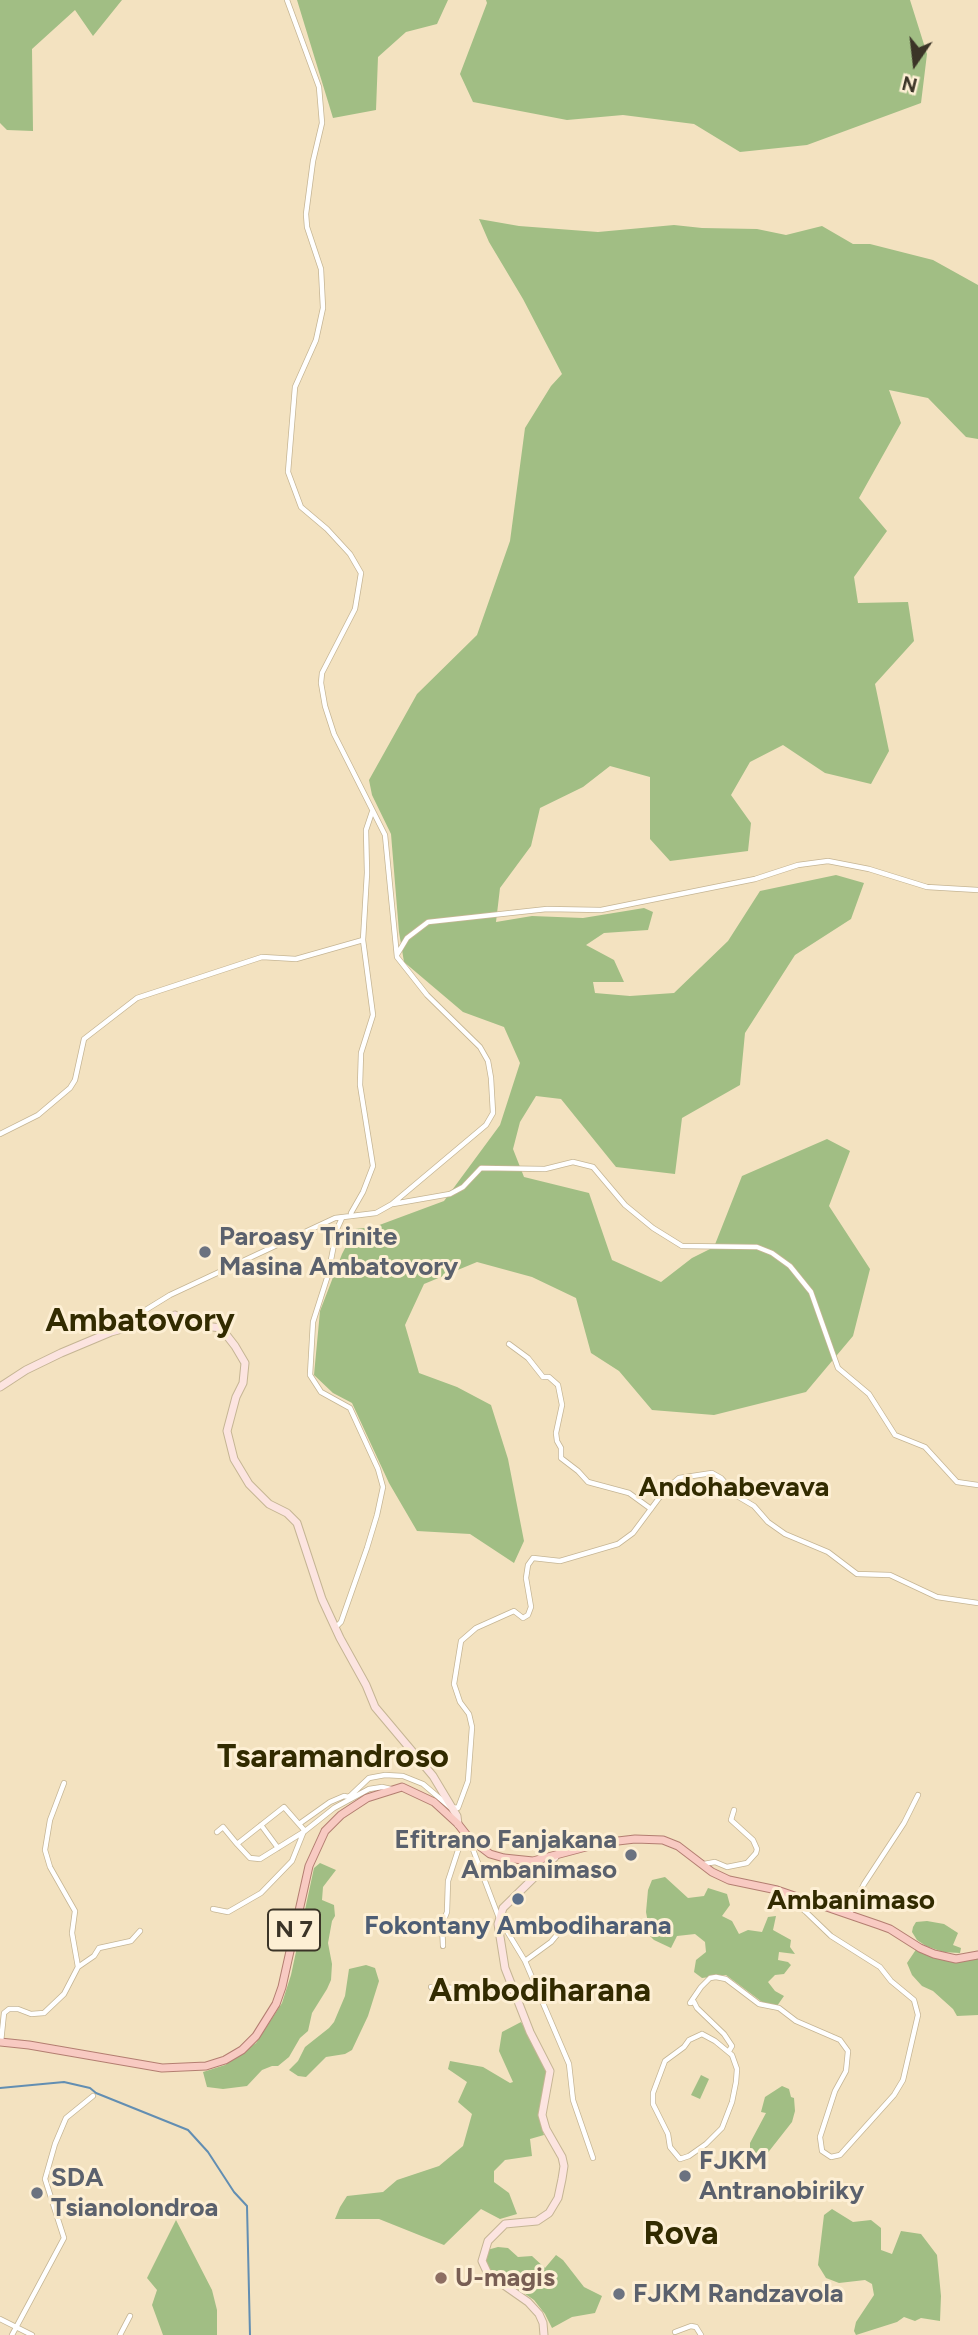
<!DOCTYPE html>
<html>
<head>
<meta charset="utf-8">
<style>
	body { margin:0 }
	#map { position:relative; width:978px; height:2335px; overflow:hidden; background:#f3e2c0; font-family:Figtree,sans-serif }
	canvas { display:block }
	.north { position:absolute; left:880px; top:28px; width:70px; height:70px; -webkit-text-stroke:5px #fdefd4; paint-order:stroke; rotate:194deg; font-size:19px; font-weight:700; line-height:28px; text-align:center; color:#3b3427 }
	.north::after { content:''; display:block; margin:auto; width:24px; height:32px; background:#3b3427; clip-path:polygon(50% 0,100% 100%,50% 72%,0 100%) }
</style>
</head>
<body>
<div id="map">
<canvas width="978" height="2335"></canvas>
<div class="north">N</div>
</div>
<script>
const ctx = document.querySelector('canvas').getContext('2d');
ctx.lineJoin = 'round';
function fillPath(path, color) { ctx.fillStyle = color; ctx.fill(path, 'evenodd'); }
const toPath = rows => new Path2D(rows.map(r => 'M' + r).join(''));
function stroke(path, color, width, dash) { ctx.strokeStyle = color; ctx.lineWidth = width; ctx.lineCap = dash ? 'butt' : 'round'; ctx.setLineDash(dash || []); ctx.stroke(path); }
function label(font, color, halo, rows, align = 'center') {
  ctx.font = font + ' Figtree,sans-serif'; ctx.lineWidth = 6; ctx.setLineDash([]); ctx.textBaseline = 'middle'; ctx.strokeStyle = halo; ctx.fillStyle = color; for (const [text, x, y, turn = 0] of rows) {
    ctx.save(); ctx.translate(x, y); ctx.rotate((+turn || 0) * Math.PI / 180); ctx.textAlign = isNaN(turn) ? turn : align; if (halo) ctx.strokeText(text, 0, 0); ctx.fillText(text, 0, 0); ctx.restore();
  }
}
const green = toPath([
	[0,0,122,0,93,36,75,10,32,49,33,131,7,130,0,123],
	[297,0,448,0,437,24,406,32,378,57,376,110,333,118],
	[486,0,910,0,927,54,921,103,807,145,740,152,694,124,623,115,567,120,473,102,460,74,487,3],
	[479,219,519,226,598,232,674,225,702,228,757,229,786,235,822,226,853,244,870,244,933,260,978,285,978,439,966,437,928,398,889,390,901,423,859,498,887,531,854,577,858,603,908,602,914,641,875,684,889,751,871,784,825,773,783,745,750,762,731,795,751,823,748,851,670,861,650,839,650,777,610,766,583,787,540,808,531,846,500,888,496,922,532,916,583,918,644,908,653,912,648,930,604,933,586,945,614,960,624,982,593,982,595,993,630,996,674,993,728,941,760,891,836,875,864,883,851,919,795,955,745,1033,740,1085,682,1118,675,1174,616,1167,561,1099,536,1096,520,1122,513,1149,524,1177,589,1193,612,1260,661,1282,692,1258,714,1247,742,1176,827,1139,850,1151,829,1206,870,1269,853,1336,806,1392,714,1415,652,1410,619,1371,591,1353,576,1298,532,1277,477,1262,424,1284,405,1325,419,1373,457,1387,491,1405,508,1459,524,1541,514,1563,470,1534,417,1531,389,1483,352,1403,333,1393,314,1375,320,1311,342,1254,355,1229,374,1227,444,1201,500,1125,520,1063,504,1027,463,1012,404,962,399,932,391,834,372,795,369,780,417,694,477,635,510,541,525,428,551,386,562,374,523,299,489,242],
	[320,1863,336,1870,323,1887,322,1900,334,1905,335,1916,332,1921,328,1943,332,1964,331,1980,327,1989,312,2013,308,2031,300,2038,289,2057,278,2066,272,2066,262,2070,247,2086,223,2089,207,2087,203,2072,225,2065,256,2043,282,2003,291,1975,314,1868],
	[665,1877,688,1898,704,1896,708,1888,727,1894,730,1905,722,1916,732,1921,739,1934,748,1930,762,1932,768,1917,776,1916,773,1930,791,1940,790,1947,795,1954,779,1952,778,1960,788,1962,791,1965,784,1974,775,1975,768,1982,775,1991,784,1996,777,2006,762,2002,726,1975,702,1978,694,1972,696,1960,706,1952,705,1942,695,1934,677,1936,671,1948,654,1940,642,1928,642,1925,648,1923,646,1912,648,1890,652,1880],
	[927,1921,944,1924,958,1933,953,1945,961,1948,960,1953,943,1952,926,1946,917,1940,912,1932,913,1927,916,1922],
	[917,1948,942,1958,978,1957,978,2015,957,2016,953,2009,933,1991,922,1986,912,1975,907,1963],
	[366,1965,375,1968,379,1981,368,2016,352,2050,345,2054,326,2057,306,2077,298,2076,289,2070,298,2061,305,2047,329,2028,334,2022,345,1996,349,1969],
	[521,2022,547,2066,544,2089,540,2105,540,2120,544,2135,530,2139,532,2156,505,2160,494,2171,494,2182,509,2193,517,2214,500,2219,481,2209,444,2245,379,2219,335,2219,340,2207,347,2196,383,2192,397,2180,439,2166,463,2146,472,2114,458,2102,467,2082,448,2069,450,2061,483,2067,510,2083,513,2082,499,2051,502,2032],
	[701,2075,709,2079,700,2099,691,2095],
	[782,2086,789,2089,791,2097,794,2098,795,2111,792,2122,759,2164,753,2162,756,2155,750,2153,750,2143,766,2113,761,2112,765,2097],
	[832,2209,853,2222,871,2220,881,2228,881,2250,892,2254,901,2231,921,2234,937,2255,941,2296,940,2321,921,2318,915,2321,904,2317,897,2322,856,2335,854,2331,856,2322,874,2295,872,2284,865,2280,839,2283,826,2278,818,2265,824,2215],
	[176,2220,212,2290,217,2310,217,2335,163,2335,152,2305,157,2290,147,2278],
	[498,2247,508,2248,518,2257,532,2256,545,2268,556,2255,563,2260,584,2287,602,2296,595,2313,572,2317,552,2328,545,2314,534,2300,490,2270,486,2260,487,2250]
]);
const stream = toPath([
	[0,2088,64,2082,90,2088,96,2093,188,2130,208,2152,234,2192,247,2206,250,2335]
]);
const street = toPath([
	[363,940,367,873,366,830,372,812],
	[398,953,407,938,428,922,547,909,601,910,755,879,798,865,828,861,869,869,927,887,978,890],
	[0,1134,38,1115,70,1088,75,1080,84,1039,137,998,262,957,296,959,363,940,373,1015,361,1053,360,1085,373,1166,363,1192,351,1213],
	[393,1204,450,1194,463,1187,481,1168,545,1169,573,1162,593,1167,625,1205,653,1228,682,1246,757,1247,772,1253,790,1266,811,1292,838,1368,869,1394,895,1435,925,1447,957,1482,978,1485],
	[118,1327,170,1295,335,1218,376,1213,392,1204,486,1125,493,1113,491,1078,488,1061,480,1047,427,995,397,957,385,835,334,734,325,706,321,683,322,673,355,609,361,573,350,554,327,529,301,507,288,472,295,387,316,340,323,308,321,269,307,227,306,214,313,161,322,123,319,87,287,0],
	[509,1344,528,1358,543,1377,549,1377,558,1385,562,1405,556,1433,557,1441,561,1448,561,1458,578,1471,588,1482,629,1493,651,1509],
	[336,1627,341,1622,367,1548,377,1515,383,1487,378,1469,350,1408,321,1392,310,1375,313,1322,328,1275,337,1229,342,1218],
	[299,1824,330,1802,344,1796,349,1797,369,1778,385,1775,403,1776,423,1784,450,1807,458,1808,468,1781,472,1727,469,1714,460,1702,454,1684,461,1641,476,1628,514,1611,523,1618,528,1615,531,1607,526,1578,528,1565,533,1558,560,1561,618,1544,633,1533,665,1490,679,1478,712,1473,721,1478,737,1496,754,1506,768,1522,785,1534,828,1552,857,1574,890,1575,937,1597,978,1603],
	[261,1825,278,1848],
	[305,1831,284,1807,237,1844,250,1858,260,1859,305,1831,334,1808,369,1789,382,1787,391,1789],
	[217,1832,223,1827,237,1844],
	[469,1839,499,1918,525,1961,569,2064,573,2100,593,2158],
	[704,1864,715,1862,727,1867,747,1863,756,1853,757,1849,753,1840,731,1820,734,1810],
	[213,1909,228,1912,261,1893,292,1861,304,1831],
	[849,1915,864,1884,904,1823,918,1795],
	[443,1946,442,1925,447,1912,448,1881,464,1832],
	[525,1961,551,1942,566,1924],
	[78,1967,94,1956,99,1948,131,1941,140,1931],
	[431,1987,513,1990],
	[702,2034,715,2041,732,2055,737,2069,736,2082,732,2102,722,2128,706,2144,689,2156,680,2159,670,2147,668,2134,653,2104,653,2093,665,2061,684,2047,689,2040,702,2034],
	[1,2042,4,2013,9,2009,18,2009,31,2014,44,2013,64,1994,78,1967,72,1933,75,1911,50,1867,45,1850,50,1820,64,1783],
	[729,2051,732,2046,724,2034,697,2008,694,2002,690,2003,701,1987,710,1978,716,1977,726,1979,759,2004,779,2008,796,2021,840,2040,848,2051,846,2071,835,2091,820,2137,822,2151,831,2157,840,2155,894,2095,903,2080,918,2015,914,2000,891,1981,880,1967,831,1936,806,1912,783,1894],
	[0,2319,32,2335],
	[675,2332,691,2326,696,2327,701,2335],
	[12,2335,64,2238,45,2179,55,2144,66,2118,93,2096],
	[120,2335,130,2316]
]);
const secondary = toPath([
	[0,1387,26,1370,61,1353,111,1332,155,1320,175,1315,187,1324,221,1328,235,1346,245,1363,243,1383,236,1397,227,1431,234,1459,249,1484,269,1504,287,1513,297,1523,322,1599,340,1638,366,1685,375,1707,433,1776,457,1816,458,1824],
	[544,2335,543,2323,539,2314,528,2302,488,2274,482,2261,488,2241,505,2224,537,2221,549,2213,558,2198,562,2179,564,2166,562,2157,546,2129,542,2115,550,2071,530,2032,505,1968,498,1924,503,1908,555,1857]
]);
const primary = toPath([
	[0,2042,29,2045,162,2068,206,2066,225,2060,242,2050,256,2036,276,2004,282,1987,309,1866,325,1831,341,1815,367,1798,402,1787,434,1802,458,1824,469,1838,490,1854,504,1858,533,1861,601,1843,635,1839,663,1840,678,1846,712,1872,729,1880,777,1890,879,1925,890,1929,920,1948,934,1954,956,1959,978,1955]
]);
const markers = [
	[205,1252,7,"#6b7280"],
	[631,1855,7,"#6b7280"],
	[518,1899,7,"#5c6f8a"],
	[685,2176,7,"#6b7280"],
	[37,2193,7,"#6b7280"],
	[441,2278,7,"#8d6e63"],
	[619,2294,7,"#6b7280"]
];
const shields = [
	[294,1930,52]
];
const shieldNames = [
	["N 7",294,1930]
];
const worshipNames = [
	["Paroasy Trinite",219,1237],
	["Masina Ambatovory",219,1267],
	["Efitrano Fanjakana",617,1840,"right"],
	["Ambanimaso",617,1870,"right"],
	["FJKM",699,2161],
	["Antranobiriky",699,2191],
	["SDA",51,2178],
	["Tsianolondroa",51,2208],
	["FJKM Randzavola",633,2294]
];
const serviceNames = [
	["Fokontany Ambodiharana",518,1926]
];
const educationNames = [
	["U-magis",455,2278]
];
const neighbourhoodNames = [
	["Andohabevava",734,1488],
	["Ambanimaso",851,1901]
];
const districtNames = [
	["Ambatovory",140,1321],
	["Tsaramandroso",333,1757],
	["Ambodiharana",540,1991],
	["Rova",681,2234]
];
fillPath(green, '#a1be84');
stroke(stream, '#628eb2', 2);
stroke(street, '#c5b594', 6);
stroke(secondary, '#c5b594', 9);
stroke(primary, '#b37e71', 9);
stroke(street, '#fff', 4.5);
stroke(secondary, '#fce4e0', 7);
stroke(primary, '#f8cac2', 7);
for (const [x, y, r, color] of markers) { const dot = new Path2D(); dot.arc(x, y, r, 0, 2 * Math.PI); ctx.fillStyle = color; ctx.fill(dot); stroke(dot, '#fdefd4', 2.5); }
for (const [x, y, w] of shields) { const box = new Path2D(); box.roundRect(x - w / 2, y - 20.5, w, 41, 5); ctx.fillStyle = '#fdefd4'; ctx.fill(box); stroke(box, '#3b3427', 2); }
label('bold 24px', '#3b3427', null, shieldNames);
label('bold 26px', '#5b616d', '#fdefd4', worshipNames, 'left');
label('bold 26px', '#4e5e75', '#fdefd4', serviceNames);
label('bold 26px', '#785e54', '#fdefd4', educationNames, 'left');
label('bold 28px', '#322b00', '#fdefd4', neighbourhoodNames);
label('bold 33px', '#322b00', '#fdefd4', districtNames);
</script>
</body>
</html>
